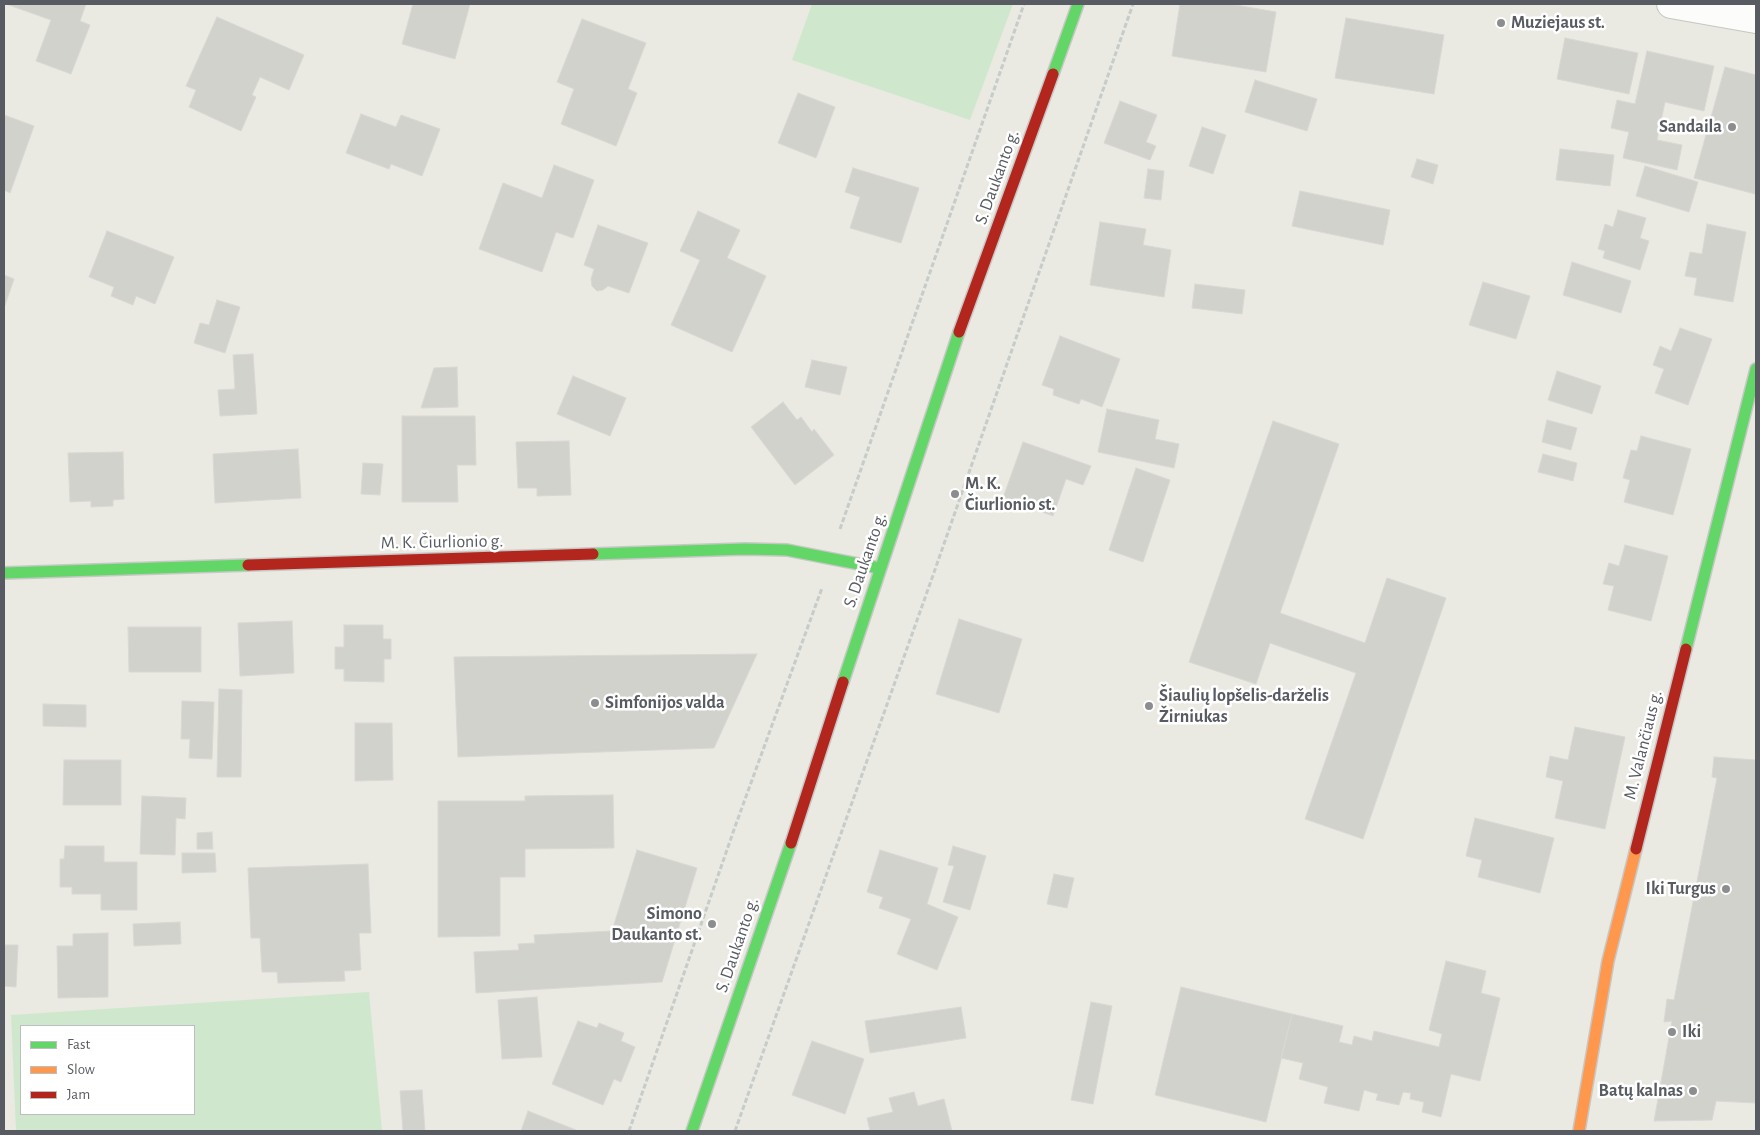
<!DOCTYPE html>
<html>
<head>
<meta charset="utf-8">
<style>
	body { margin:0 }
	#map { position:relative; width:1760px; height:1135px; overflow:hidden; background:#eae9e2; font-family:"Alegreya Sans",sans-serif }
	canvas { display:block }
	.frame { position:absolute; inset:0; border:5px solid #585c62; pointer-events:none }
	.legend { position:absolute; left:20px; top:1025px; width:175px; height:90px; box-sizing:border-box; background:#fff; border:1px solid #bcbec0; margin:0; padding:6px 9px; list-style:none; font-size:15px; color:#585c62 }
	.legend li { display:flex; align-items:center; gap:10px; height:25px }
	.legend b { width:25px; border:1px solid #bcbec0 }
</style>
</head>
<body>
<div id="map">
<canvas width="1760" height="1135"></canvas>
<div class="frame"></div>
<ul class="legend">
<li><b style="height:6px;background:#63d668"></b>Fast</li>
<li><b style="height:6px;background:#ff974d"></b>Slow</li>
<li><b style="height:6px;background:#b3261e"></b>Jam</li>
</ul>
</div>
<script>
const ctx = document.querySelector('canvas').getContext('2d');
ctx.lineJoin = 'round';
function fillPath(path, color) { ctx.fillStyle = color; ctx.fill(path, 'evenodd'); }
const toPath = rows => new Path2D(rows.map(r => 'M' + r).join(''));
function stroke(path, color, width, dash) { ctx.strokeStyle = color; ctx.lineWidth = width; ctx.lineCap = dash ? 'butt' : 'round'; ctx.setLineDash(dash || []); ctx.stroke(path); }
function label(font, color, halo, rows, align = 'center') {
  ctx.font = font + ' "Alegreya Sans",sans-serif'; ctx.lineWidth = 5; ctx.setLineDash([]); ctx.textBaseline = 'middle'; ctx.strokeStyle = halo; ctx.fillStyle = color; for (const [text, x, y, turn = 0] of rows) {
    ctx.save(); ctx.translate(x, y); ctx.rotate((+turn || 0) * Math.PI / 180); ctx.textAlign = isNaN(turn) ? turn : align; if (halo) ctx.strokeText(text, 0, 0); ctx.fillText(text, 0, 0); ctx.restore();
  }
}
const green = toPath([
	[812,4,1013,4,970,120,792,60],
	[369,992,382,1131,16,1131,11,1015],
	[21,1026,194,1026,194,1114,21,1114]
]);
const building = toPath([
	[6,4,86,4,80,21,90,25,71,74,36,61,51,20,6,4],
	[413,4,470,4,455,59,402,44,413,4],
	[1180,4,1230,4,1276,12,1266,72,1172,56,1180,4],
	[217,17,304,55,289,90,260,77,252,95,256,97,241,131,189,107,196,90,186,86,217,17],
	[1346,18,1444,35,1434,94,1335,78,1346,18],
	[582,19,646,43,628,89,637,93,616,146,561,124,574,89,557,82,582,19],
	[1565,38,1638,53,1629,94,1557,79,1565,38],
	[1647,51,1714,66,1704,111,1665,102,1657,140,1682,145,1677,170,1623,158,1629,132,1611,128,1617,100,1635,104,1647,51],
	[1725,67,1756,75,1755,194,1694,178,1725,67],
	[1255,80,1317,99,1307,131,1245,112,1255,80],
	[798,93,835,107,816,158,778,143,798,93],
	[1120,101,1157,115,1146,142,1156,146,1150,160,1104,143,1120,101],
	[361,114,396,127,401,115,440,129,422,176,391,164,389,169,346,153,361,114],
	[4,115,34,126,10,193,4,190,4,115],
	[1202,127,1226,135,1213,174,1189,166,1202,127],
	[1560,149,1614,155,1610,186,1556,180,1560,149],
	[1417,159,1438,165,1433,184,1411,177,1417,159],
	[554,165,594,180,573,238,556,232,542,272,479,249,503,183,542,198,554,165],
	[1645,166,1698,182,1689,212,1636,196,1645,166],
	[853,168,919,188,901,243,850,228,860,197,845,192,853,168],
	[1148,169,1164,171,1161,200,1144,198,1148,169],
	[1300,191,1390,210,1383,245,1292,226,1300,191],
	[1618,210,1646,218,1640,238,1649,241,1640,270,1603,258,1605,251,1598,249,1605,224,1613,227,1618,210],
	[698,211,740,230,727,258,766,276,732,352,671,325,700,260,680,251,698,211],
	[1100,222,1146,229,1143,245,1171,250,1164,297,1090,285,1100,222],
	[1707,224,1746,232,1733,302,1694,295,1697,278,1685,276,1690,252,1702,254,1707,224],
	[598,225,648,243,629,293,608,286,603,290,597,291,592,286,591,279,594,269,584,265,598,225],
	[107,231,174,257,155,304,136,296,133,305,111,296,114,287,89,277,107,231],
	[1572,262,1631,281,1621,313,1563,295,1572,262],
	[4,275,14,279,4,308,4,275],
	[1483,282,1530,296,1516,339,1469,325,1483,282],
	[1195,284,1245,290,1242,314,1192,308,1195,284],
	[217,300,240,307,225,353,194,343,200,323,209,325,217,300],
	[1680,328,1712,339,1688,405,1655,393,1664,369,1653,365,1660,346,1671,351,1680,328],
	[1060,336,1120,359,1102,407,1081,399,1079,404,1053,395,1054,389,1042,385,1060,336],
	[253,354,257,414,220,416,218,390,235,389,233,355,253,354],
	[812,360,847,367,840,395,805,387,812,360],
	[457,367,458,407,421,408,434,368,457,367],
	[1557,371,1601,386,1592,414,1548,400,1557,371],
	[573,376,626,398,610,436,557,414,573,376],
	[783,402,797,420,801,417,812,432,814,429,834,455,795,485,751,427,783,402],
	[1107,409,1159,420,1155,439,1179,444,1174,468,1098,452,1107,409],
	[402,416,475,416,476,465,457,465,458,502,402,502,402,416],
	[1547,420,1577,428,1571,450,1542,442,1547,420],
	[1273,421,1339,444,1280,613,1365,643,1387,578,1446,598,1363,839,1305,819,1356,673,1270,643,1256,684,1189,662,1273,421],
	[1641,436,1691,449,1673,515,1624,502,1630,480,1623,478,1631,450,1637,451,1641,436],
	[569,441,571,495,537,496,537,488,518,488,516,442,569,441],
	[1023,442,1091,466,1083,485,1066,479,1053,516,1003,498,1023,442],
	[298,449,301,498,215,503,213,454,298,449],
	[123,452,124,499,113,500,113,506,91,507,91,501,70,502,68,453,123,452],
	[1543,454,1577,463,1573,481,1538,472,1543,454],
	[363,463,383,464,380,495,361,494,363,463],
	[1136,468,1170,480,1143,562,1109,550,1136,468],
	[1625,545,1668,556,1651,621,1608,610,1614,586,1603,584,1609,563,1619,566,1625,545],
	[959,619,1022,639,999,713,936,694,959,619],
	[292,621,294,673,240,676,238,623,292,621],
	[344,625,383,625,383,639,391,639,391,659,384,659,384,682,344,681,344,669,335,669,335,647,344,647,344,625],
	[128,627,201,627,201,672,129,672,128,627],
	[757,654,714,748,458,757,454,657,757,654],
	[219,689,242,690,241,777,217,777,219,689],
	[182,701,214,702,212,759,189,758,190,739,181,739,182,701],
	[43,704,86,705,86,727,43,726,43,704],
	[355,723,392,723,393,780,355,781,355,723],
	[1575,727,1625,737,1605,829,1555,818,1563,781,1546,777,1550,756,1568,760,1575,727],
	[1714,757,1756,760,1756,1103,1716,1101,1712,1120,1654,1121,1672,1021,1664,1022,1667,999,1674,1000,1717,778,1712,777,1714,757],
	[64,760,121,760,121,805,63,805,64,760],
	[613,795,614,848,525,849,525,877,500,877,500,936,438,937,438,801,525,801,525,796,613,795],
	[142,796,186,798,185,819,176,818,175,855,140,854,142,796],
	[1475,818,1554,838,1540,893,1478,877,1482,860,1466,856,1475,818],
	[212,832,213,849,197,849,197,833,212,832],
	[65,846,104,846,104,862,137,862,137,910,101,910,101,894,72,894,72,887,60,887,60,859,64,859,65,846],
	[953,846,986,856,970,910,943,902,954,866,948,865,953,846],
	[637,850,697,868,662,982,476,993,474,952,519,950,518,944,535,943,534,935,612,931,637,850],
	[880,850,938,868,927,904,958,917,937,970,897,954,911,919,879,908,883,897,867,892,880,850],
	[182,853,215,853,216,872,182,873,182,853],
	[368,864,371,933,359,933,361,970,344,971,345,981,278,983,277,972,262,972,260,938,251,938,248,868,368,864],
	[1054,874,1074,878,1067,908,1047,904,1054,874],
	[180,922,181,944,134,946,133,924,180,922],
	[108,933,108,997,58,998,57,946,73,946,73,934,108,933],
	[4,945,18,945,16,987,4,986,4,945],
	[1446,961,1486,971,1481,993,1500,998,1480,1081,1451,1074,1441,1117,1422,1112,1424,1102,1410,1099,1411,1093,1403,1092,1399,1105,1376,1100,1378,1094,1364,1090,1359,1111,1324,1103,1328,1087,1299,1079,1303,1063,1281,1058,1292,1014,1343,1026,1339,1042,1352,1045,1354,1036,1372,1041,1374,1031,1439,1047,1442,1034,1429,1030,1446,961],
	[1181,987,1292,1014,1266,1122,1155,1095,1181,987],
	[537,997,542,1057,502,1059,498,1000,537,997],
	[1091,1002,1112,1006,1093,1104,1071,1100,1091,1002],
	[961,1007,966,1038,870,1053,865,1021,961,1007],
	[578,1021,597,1028,599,1023,624,1033,621,1041,635,1047,621,1082,614,1079,603,1105,552,1084,578,1021],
	[812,1041,864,1059,845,1114,792,1095,812,1041],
	[422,1090,425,1131,403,1131,400,1091,422,1090],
	[914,1092,918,1106,944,1099,952,1131,870,1131,867,1118,893,1112,889,1098,914,1092],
	[528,1111,576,1130,575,1131,521,1131,528,1111]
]);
const path = toPath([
	[840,529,1024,4],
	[629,1131,736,824,822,588],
	[735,1131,931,581,1133,4]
]);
const street = toPath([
	[1671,4,1756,19]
]);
const fast = toPath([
	[1053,74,1078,4],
	[593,554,745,549,787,550,879,568],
	[4,573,248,565],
	[1686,649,1756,369],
	[843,682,959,332],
	[692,1131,791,843]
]);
const slow = toPath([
	[1579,1131,1608,961,1636,849]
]);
const jam = toPath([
	[959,332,1053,74],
	[248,565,593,554],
	[791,843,843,682],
	[1636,849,1686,649]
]);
const markers = [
	[1501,23,5,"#8b8d8f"],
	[1732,127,5,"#8b8d8f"],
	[955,494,5,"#8b8d8f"],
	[595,703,5,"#8b8d8f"],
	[1149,706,5,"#8b8d8f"],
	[1726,889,5,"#8b8d8f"],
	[712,924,5,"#8b8d8f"],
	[1672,1032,5,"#8b8d8f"],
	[1693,1091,5,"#8b8d8f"]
];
const poiNames = [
	["Muziejaus st.",1511,23],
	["Sandaila",1722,127,"right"],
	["M. K.",965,484],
	["Čiurlionio st.",965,505],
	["Šiaulių lopšelis-darželis",1159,696],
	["Žirniukas",1159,717],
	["Simfonijos valda",605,703],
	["Iki Turgus",1716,889,"right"],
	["Simono",702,914,"right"],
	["Daukanto st.",702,935,"right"],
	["Iki",1682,1032],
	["Batų kalnas",1683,1091,"right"]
];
const streetNames = [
	["S. Daukanto g.",997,177,-70],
	["M. K. Čiurlionio g.",442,542,-1],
	["S. Daukanto g.",865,560,-71],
	["M. Valančiaus g.",1643,745,-76],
	["S. Daukanto g.",737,945,-71]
];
fillPath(green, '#cfe8cd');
fillPath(building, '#d2d2cd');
stroke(building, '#d9d7d2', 1);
stroke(street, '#c6c7c5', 30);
stroke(fast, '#c7c8c6', 14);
stroke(slow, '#c7c8c6', 14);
stroke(jam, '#c7c8c6', 14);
stroke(path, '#c5ccc9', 3, [5, 2.5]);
stroke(street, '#fcfcfb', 28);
stroke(fast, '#63d668', 11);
stroke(slow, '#ff974d', 11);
stroke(jam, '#b3261e', 11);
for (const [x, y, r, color] of markers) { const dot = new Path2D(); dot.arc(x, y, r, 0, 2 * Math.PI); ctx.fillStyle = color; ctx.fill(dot); stroke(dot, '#fff', 2); }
label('bold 18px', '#585c62', '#fff', poiNames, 'left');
label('18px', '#585c62', '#fff', streetNames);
</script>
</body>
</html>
